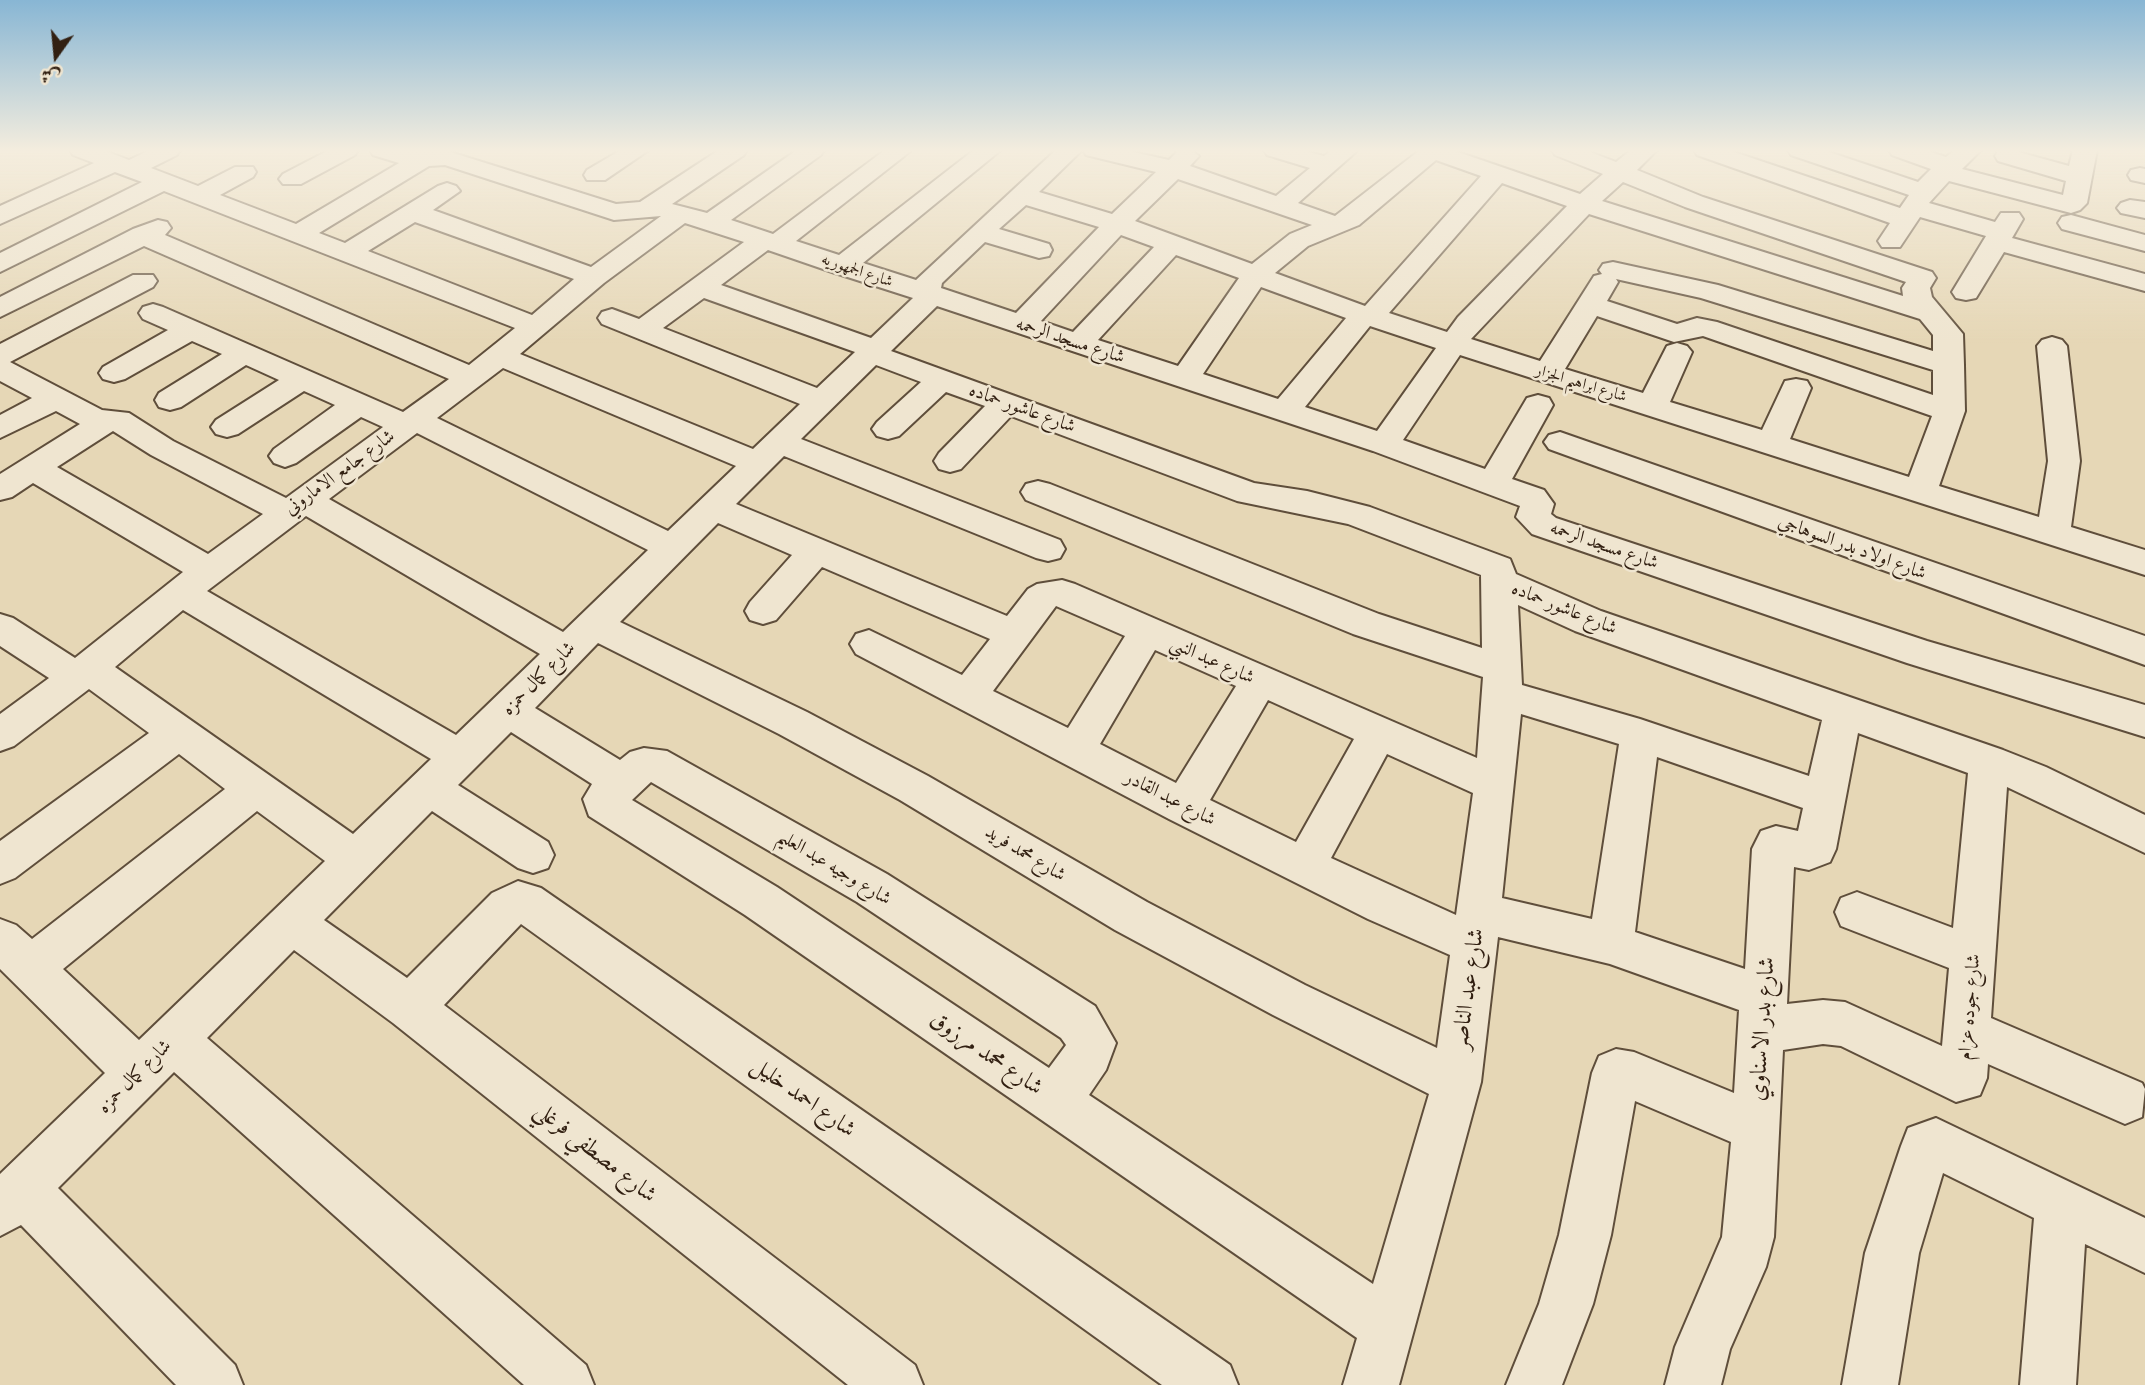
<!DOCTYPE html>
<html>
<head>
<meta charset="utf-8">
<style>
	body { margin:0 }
	#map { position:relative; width:2145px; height:1385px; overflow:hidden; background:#e6d7b6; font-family:"IM FELL French Canon",Amiri,serif }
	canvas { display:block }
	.north { position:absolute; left:21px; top:21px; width:70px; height:70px; -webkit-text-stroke:5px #efe5d0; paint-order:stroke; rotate:195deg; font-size:19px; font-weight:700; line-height:28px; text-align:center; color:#322012 }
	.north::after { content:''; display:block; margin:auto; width:24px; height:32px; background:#322012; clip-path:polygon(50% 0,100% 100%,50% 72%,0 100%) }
</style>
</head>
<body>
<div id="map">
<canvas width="2145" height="1385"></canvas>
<div class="north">ش</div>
</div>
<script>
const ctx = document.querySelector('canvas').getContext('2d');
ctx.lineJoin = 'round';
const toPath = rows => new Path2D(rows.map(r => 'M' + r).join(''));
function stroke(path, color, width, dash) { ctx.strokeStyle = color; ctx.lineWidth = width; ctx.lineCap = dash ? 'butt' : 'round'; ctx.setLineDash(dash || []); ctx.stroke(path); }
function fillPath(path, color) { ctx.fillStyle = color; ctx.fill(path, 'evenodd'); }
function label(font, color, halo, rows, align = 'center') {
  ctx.font = font + ' "IM FELL French Canon",Amiri,serif'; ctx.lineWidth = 5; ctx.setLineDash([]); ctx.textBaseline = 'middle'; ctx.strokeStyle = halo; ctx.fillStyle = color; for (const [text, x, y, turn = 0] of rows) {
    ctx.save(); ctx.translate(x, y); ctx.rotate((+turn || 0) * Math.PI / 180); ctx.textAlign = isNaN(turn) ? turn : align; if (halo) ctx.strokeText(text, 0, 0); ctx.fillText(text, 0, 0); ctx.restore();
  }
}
const minor = toPath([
	[70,150,103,150,129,160,150,150,180,150,177,155,151,168,198,186,235,167,253,167,256,172,253,177,220,195,296,224,399,163,373,155,370,150,447,151,616,204,640,202,719,150,747,150,744,155,672,204,707,213,797,150,824,150,821,155,731,220,773,234,885,150,912,150,796,241,839,255,974,150,1001,150,863,263,916,280,1056,150,1082,150,1039,192,1112,214,1156,172,1086,155,1083,150,1124,150,1169,160,1178,151,1191,150,1199,156,1190,166,1276,196,1310,168,1267,155,1264,150,1301,150,1324,156,1332,150,1358,150,1298,203,1335,216,1420,150,1452,150,1580,194,1603,174,1555,155,1552,150,1585,150,1616,162,1631,150,1657,150,1637,170,1703,197,1932,272,1936,278,1930,288,1932,297,1963,334,1964,365,1965,411,1939,486,2039,517,2048,461,2037,346,2042,340,2052,337,2062,340,2067,346,2080,461,2071,527,2145,550,2145,575,1460,355,1403,440,1485,469,1527,398,1538,395,1549,398,1553,405,1512,479,1544,490,1554,504,1551,514,1556,518,1927,641,2145,705,2145,737,1907,663,1532,534,1516,517,1520,506,1373,451,937,306,891,351,1254,483,1307,491,1370,507,1510,559,1516,574,1601,611,2003,750,2046,767,2145,815,2145,853,2007,787,1991,1018,2142,1083,2145,1089,2142,1117,2125,1124,1988,1064,1987,1078,1980,1095,1956,1102,1841,1046,1823,1044,1783,1050,1774,1237,1766,1267,1730,1349,1721,1385,1665,1385,1675,1347,1722,1237,1731,1142,1635,1101,1611,1235,1593,1304,1562,1385,1506,1385,1539,1304,1559,1235,1592,1073,1599,1056,1616,1049,1634,1052,1734,1093,1739,1010,1610,964,1498,937,1481,1082,1399,1385,1343,1385,1357,1338,745,915,589,816,583,799,592,784,511,732,458,785,548,842,554,855,548,868,533,873,518,868,432,811,324,920,407,978,492,893,518,881,541,888,1230,1365,1238,1385,1162,1385,521,924,444,1005,915,1365,923,1385,848,1385,393,1023,294,950,207,1038,586,1365,594,1385,524,1385,174,1072,58,1188,235,1365,243,1385,176,1385,21,1225,0,1236,0,1174,105,1073,0,969,0,919,16,925,32,939,225,789,179,754,15,878,0,884,0,841,149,733,89,689,14,746,0,751,0,714,49,678,0,646,0,614,13,618,75,658,183,572,33,483,12,497,0,500,0,474,80,424,56,411,0,438,0,415,32,398,0,381,0,344,133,275,153,275,157,281,153,287,10,362,102,410,129,413,173,441,286,498,383,427,361,417,296,463,285,467,274,463,269,456,274,449,335,405,304,391,238,434,227,437,216,434,211,427,216,420,279,380,246,365,181,407,170,410,159,407,155,400,159,393,222,354,192,341,125,379,114,382,103,379,99,373,103,367,168,330,143,319,139,313,143,307,153,304,163,307,403,412,449,379,144,246,0,317,0,297,133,229,158,220,167,222,171,228,165,235,469,365,515,328,164,191,0,272,0,253,142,182,115,172,0,224,0,206,94,163,73,155,70,150],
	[1436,160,1481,176,1365,306,1275,273,1308,246,1359,225,1436,160],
	[445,165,614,220,661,216,591,267,433,210,460,191,456,186,447,183,438,186,345,243,319,233,429,166,445,165],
	[1178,179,1312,225,1290,234,1252,264,1135,221,1178,179],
	[1623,182,1685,207,1906,282,1902,288,1903,296,1602,201,1623,182],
	[1502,183,1567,206,1458,317,1447,332,1389,313,1502,183],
	[1026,205,1099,227,1016,313,941,288,942,283,985,242,1039,258,1049,256,1052,250,1049,244,999,229,1026,205],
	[1589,214,1920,319,1933,335,1933,351,1718,285,1613,262,1603,264,1599,270,1602,274,1594,276,1540,361,1471,339,1589,214],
	[415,222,574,279,532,315,368,251,415,222],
	[685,223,744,242,639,319,612,309,602,312,598,318,602,324,800,404,753,449,520,354,604,283,685,223],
	[1121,235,1154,247,1073,332,1041,321,1121,235],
	[768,250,832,272,913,298,871,338,721,285,768,250],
	[1176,255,1239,278,1178,366,1098,340,1176,255],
	[1616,279,1701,298,1933,370,1933,395,1717,322,1697,318,1677,324,1607,301,1618,282,1616,279],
	[1261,287,1346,318,1278,399,1203,374,1261,287],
	[704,298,855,352,817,388,663,328,704,298],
	[1597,316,1674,342,1703,336,1932,416,1909,477,1790,439,1811,388,1807,381,1796,379,1785,381,1762,430,1670,402,1692,352,1687,346,1677,343,1667,346,1643,393,1565,369,1597,316],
	[1370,326,1436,348,1377,431,1305,407,1370,326],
	[876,365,921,382,877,422,872,429,877,436,888,439,899,436,946,392,985,406,939,453,934,461,939,469,950,472,961,469,1011,416,1237,501,1348,524,1481,575,1482,648,1379,614,1050,484,1038,481,1026,484,1021,492,1026,500,1353,634,1483,677,1477,758,1075,584,1062,580,1037,584,1028,589,1007,616,736,504,784,456,1036,558,1048,561,1060,558,1065,549,1060,540,801,439,876,365],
	[503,368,736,466,668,531,437,418,503,368],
	[113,431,151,455,263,514,208,554,57,467,113,431],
	[417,433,648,550,563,632,329,499,417,433],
	[306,516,540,654,456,735,207,591,306,516],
	[718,523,792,555,750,602,745,611,750,620,763,624,776,620,822,567,990,639,962,675,869,630,856,634,850,644,856,654,1169,819,1368,919,1450,955,1437,1048,1305,985,1147,902,928,776,807,712,620,622,718,523],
	[1518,605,1575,631,1822,720,1809,776,1640,719,1522,685,1518,605],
	[1056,606,1125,636,1068,728,993,691,1056,606],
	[183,610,431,759,353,834,115,667,183,610],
	[598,643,779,734,900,800,1115,930,1273,1015,1429,1094,1373,1284,1089,1095,1106,1070,1116,1043,1095,1006,887,874,667,751,644,748,630,752,620,760,535,708,598,643],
	[1155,650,1236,686,1176,783,1100,744,1155,650],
	[1268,700,1354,739,1296,842,1210,800,1268,700],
	[1521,714,1619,744,1592,919,1502,898,1521,714],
	[1858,733,1968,773,1953,928,1857,892,1841,898,1835,912,1841,926,1949,968,1942,1046,1845,1002,1823,1000,1787,1004,1794,867,1809,870,1830,862,1836,849,1858,733],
	[1387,754,1473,793,1456,915,1331,858,1387,754],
	[1657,757,1803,808,1798,831,1776,826,1761,831,1752,849,1745,969,1635,932,1657,757],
	[651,782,857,902,1061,1038,1066,1045,1049,1068,777,887,632,800,651,782],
	[257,811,325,861,139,1040,63,969,257,811],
	[329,150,358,150,355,155,301,184,283,184,279,179,283,174,329,150],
	[621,150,649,150,605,180,587,180,584,175,587,170,621,150],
	[1694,150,1728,150,1900,208,1909,195,1791,155,1788,150,1823,150,1918,182,1931,169,1892,155,1889,150,1924,150,1946,157,1955,150,1981,150,1962,169,2063,195,2066,181,1998,161,1995,156,1998,151,2011,150,2069,166,2073,150,2097,150,2087,203,2080,210,2071,213,1949,181,1929,203,1995,222,2001,213,2019,213,2023,219,2012,238,2145,274,2145,291,2004,252,1976,298,1966,300,1956,298,1952,292,1986,236,1920,217,1900,247,1882,247,1878,241,1890,223,1697,155,1694,150],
	[2140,168,2145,169,2145,183,2131,180,2128,175,2131,170,2140,168],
	[2130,200,2145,202,2145,218,2121,213,2117,208,2121,203,2130,200],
	[2071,215,2145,235,2145,251,2062,229,2058,223,2062,217,2071,215],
	[1560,432,2145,636,2145,665,1549,449,1544,442,1549,435,1560,432],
	[1936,1118,2145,1218,2145,1273,2085,1244,2076,1385,2020,1385,2034,1218,1943,1173,1919,1253,1898,1385,1842,1385,1865,1253,1901,1146,1908,1128,1936,1118]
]);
const farStreetnames = [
	["شارع الجمهوريه",857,271,19],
	["شارع ابراهيم الجزار",1581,384,17]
];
const streetNames = [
	["شارع مسجد الرحمه",1070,341,18],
	["شارع عاشور حماده",1022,409,20],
	["شارع جامع الاماروني",340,473,-36],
	["شارع مسجد الرحمه",1604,546,19],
	["شارع اولاد بدر السوهاجي",1852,548,20],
	["شارع عاشور حماده",1564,609,22],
	["شارع عبد النبي",1212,661,24],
	["شارع كمال حمزه",539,679,-45],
	["شارع عبد القادر",1170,799,27],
	["شارع محمد فريد",1025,854,31],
	["شارع وجيه عبد العليم",834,868,31],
	["شارع جوده عزام",1970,1007,-85],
	["شارع كمال حمزه",135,1077,-45]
];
const nearStreetnames = [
	["شارع عبد الناصر",1469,989,-82],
	["شارع بدر الاسناوي",1763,1029,-86],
	["شارع محمد مرزوق",986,1054,34],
	["شارع احمد خليل",803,1098,35],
	["شارع مصطفي فرغلي",595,1153,38]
];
stroke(minor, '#5f4e3b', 4);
fillPath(minor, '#efe5d0');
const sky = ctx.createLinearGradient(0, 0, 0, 343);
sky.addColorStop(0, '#88b6d4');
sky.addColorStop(0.44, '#f4edde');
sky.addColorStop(1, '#f4edde00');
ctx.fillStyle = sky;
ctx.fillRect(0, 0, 2145, 343);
label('16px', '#322012', '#efe5d0', farStreetnames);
label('19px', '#322012', '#efe5d0', streetNames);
label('23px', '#322012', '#efe5d0', nearStreetnames);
</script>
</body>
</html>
